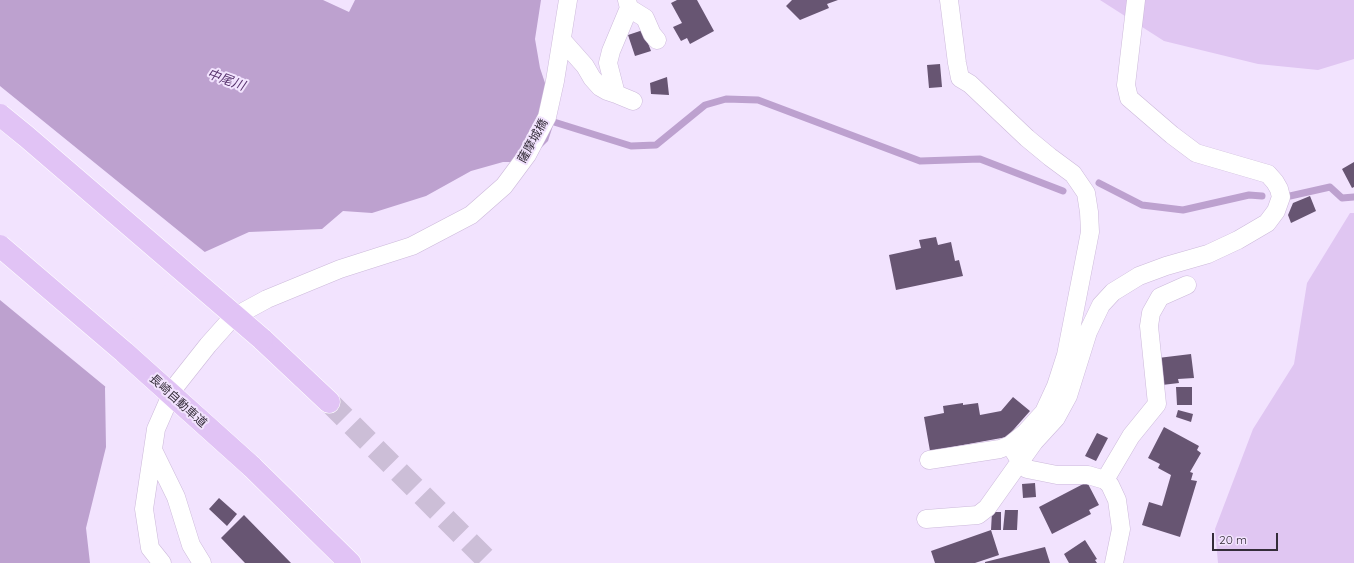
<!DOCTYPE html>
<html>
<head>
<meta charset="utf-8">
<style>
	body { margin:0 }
	#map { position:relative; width:1354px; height:563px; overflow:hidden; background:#f2e3fe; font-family:Quicksand,sans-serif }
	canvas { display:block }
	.scale { position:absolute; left:1212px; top:533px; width:66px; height:18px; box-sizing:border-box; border:2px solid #342c39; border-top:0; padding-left:5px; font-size:12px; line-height:14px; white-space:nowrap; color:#342c39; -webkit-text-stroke:3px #f2e3fe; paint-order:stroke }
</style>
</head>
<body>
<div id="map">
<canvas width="1354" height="563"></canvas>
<div class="scale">20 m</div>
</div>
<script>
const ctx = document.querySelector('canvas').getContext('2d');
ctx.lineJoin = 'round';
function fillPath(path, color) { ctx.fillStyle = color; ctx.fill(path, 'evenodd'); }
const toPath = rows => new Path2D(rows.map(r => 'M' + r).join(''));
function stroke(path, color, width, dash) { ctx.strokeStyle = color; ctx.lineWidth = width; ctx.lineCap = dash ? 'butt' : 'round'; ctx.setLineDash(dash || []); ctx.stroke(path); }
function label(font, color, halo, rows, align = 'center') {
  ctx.font = font + ' Quicksand,"Noto Sans JP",sans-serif'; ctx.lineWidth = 4; ctx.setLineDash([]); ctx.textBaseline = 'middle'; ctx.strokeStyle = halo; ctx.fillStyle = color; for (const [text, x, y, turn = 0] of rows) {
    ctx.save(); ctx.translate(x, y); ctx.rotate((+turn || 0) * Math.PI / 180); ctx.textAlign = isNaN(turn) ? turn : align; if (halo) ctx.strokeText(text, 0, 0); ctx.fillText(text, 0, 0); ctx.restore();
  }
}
const green = toPath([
	[1100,0,1354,0,1354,59,1318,70,1258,64,1164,41],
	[1350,213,1354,213,1354,563,1218,563,1215,529,1253,429,1294,364,1307,283]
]);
const water = toPath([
	[0,0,323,0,349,12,355,0,541,0,535,39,540,68,556,116,548,141,532,157,516,162,503,162,471,171,426,196,372,213,343,211,322,229,249,232,187,260,122,327,105,388,106,447,86,528,90,563,0,563]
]);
const pier = toPath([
	[0,86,206,253,188,262,124,328,107,388,0,300]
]);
const stream = toPath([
	[554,122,631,146,656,145,705,105,726,99,758,100,920,161,980,159,1063,191],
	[1099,183,1142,205,1183,210,1249,195,1262,196],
	[1290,196,1330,187,1342,198,1354,197]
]);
const building = toPath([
	[677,0,697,0,714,31,690,44,687,38,681,41,673,27,682,23,671,3],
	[792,0,838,0,827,4,829,8,800,20,786,6],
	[643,30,651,51,635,56,628,35],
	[940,64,942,87,929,88,927,65],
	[667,77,669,95,651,94,650,83],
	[1354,162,1354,187,1352,188,1342,169],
	[1310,196,1316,211,1291,223,1288,215,1293,203],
	[936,237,938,245,951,242,955,261,959,260,963,276,896,290,889,255,921,248,919,240],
	[1191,354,1194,378,1178,379,1179,383,1162,385,1158,358],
	[1176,387,1192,387,1192,405,1177,405],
	[1013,397,1030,411,1007,437,930,451,924,417,944,413,943,406,963,403,963,405,978,403,980,415,1001,411],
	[1178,410,1193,414,1191,422,1176,417],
	[1164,427,1199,446,1197,450,1201,453,1190,472,1193,473,1191,480,1197,481,1180,537,1142,525,1149,502,1162,506,1171,475,1158,468,1160,464,1148,458],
	[1097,433,1108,438,1096,461,1085,456],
	[1087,482,1099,505,1089,510,1091,514,1052,534,1039,507],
	[1035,483,1036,497,1023,498,1022,484],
	[219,498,237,514,227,526,209,509],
	[1005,510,1018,510,1017,530,1003,530],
	[992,512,1001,512,1001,530,991,530],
	[244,515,291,563,245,563,221,538],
	[991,530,999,555,975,563,935,563,931,551],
	[1085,540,1097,559,1095,560,1097,563,1069,563,1064,554],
	[1045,547,1050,563,985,563,985,562]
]);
const highwayTunnel = toPath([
	[329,402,490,563]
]);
const street = toPath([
	[627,0,629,8,611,51,608,63,616,94,633,101],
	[949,0,957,63,960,78,970,84,1027,138,1050,157,1073,174,1086,193,1089,212,1090,232,1066,355,1056,386,1044,412,1025,433,1010,445,1020,461,1027,469,1057,475,1088,475,1105,480,1110,485,1117,500,1121,529,1114,563],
	[629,8,645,18,652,34,657,40],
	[562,40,585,66,592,78,600,87,607,91,616,94],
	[153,450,176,497,191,545,202,563],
	[929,460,1000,449,1010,445],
	[1105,480,1131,436,1157,404,1149,326,1151,313,1160,297,1187,285],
	[926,519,978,515,987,508,1034,442,1056,418,1068,396,1088,332,1101,305,1113,292,1139,276,1166,266,1208,254,1238,240,1267,223,1276,211,1281,197,1279,189,1275,182,1268,174,1196,153,1172,135,1129,98,1126,85,1136,0],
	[162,563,150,548,144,509,156,429,174,388,208,345,232,318,267,299,340,269,412,246,471,215,504,186,527,155,547,117,555,81,568,0]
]);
const highway = toPath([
	[262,339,329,402],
	[251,466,350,563]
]);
const highwayBridge = toPath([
	[0,115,27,137,262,339],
	[0,246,124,352,251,466]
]);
const streetNames = [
	["薩摩城橋",533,141,-61],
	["長崎自動車道",178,401,42]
];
const waterNames = [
	["中尾川",226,80,20]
];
fillPath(green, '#e0c6f2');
fillPath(water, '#bda1cf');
fillPath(pier, '#f2e3fe');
stroke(stream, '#bda1cf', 7);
fillPath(building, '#675572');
stroke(highwayTunnel, '#ccbed7', 22, [22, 11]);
stroke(street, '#ccb9da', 19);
stroke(highway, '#fff', 23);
stroke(street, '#fff', 18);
stroke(highway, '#e1c3f5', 22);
stroke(highwayBridge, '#fff', 23, []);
stroke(highwayBridge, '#e1c3f5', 22);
label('12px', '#342c39', '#f2e3fe', streetNames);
label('italic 13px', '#57336d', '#f2e3fe', waterNames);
</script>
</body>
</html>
